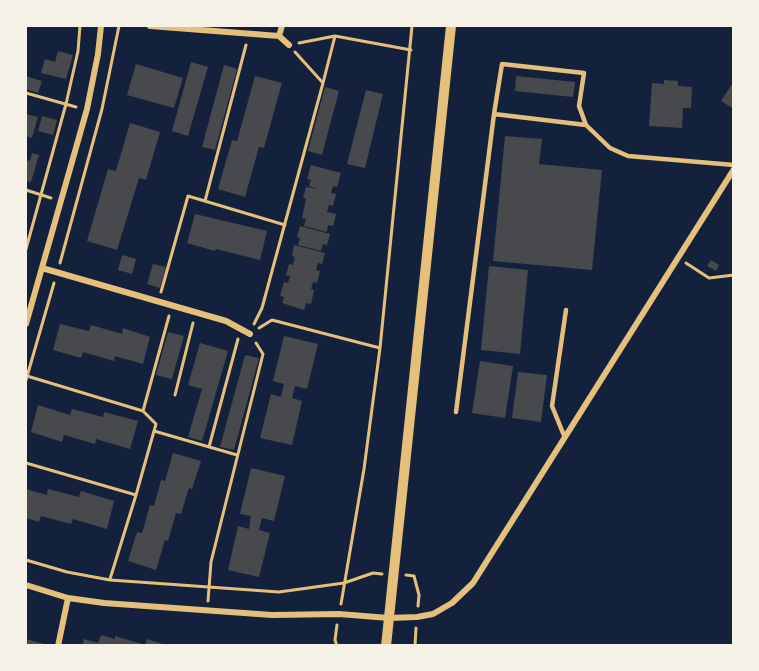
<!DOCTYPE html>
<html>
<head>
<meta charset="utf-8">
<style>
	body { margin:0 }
	#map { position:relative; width:759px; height:671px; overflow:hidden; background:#14213d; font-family:Manrope,sans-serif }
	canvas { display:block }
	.frame { position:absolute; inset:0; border:27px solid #f6f1e7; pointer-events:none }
</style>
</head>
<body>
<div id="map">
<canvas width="759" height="671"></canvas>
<div class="frame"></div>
</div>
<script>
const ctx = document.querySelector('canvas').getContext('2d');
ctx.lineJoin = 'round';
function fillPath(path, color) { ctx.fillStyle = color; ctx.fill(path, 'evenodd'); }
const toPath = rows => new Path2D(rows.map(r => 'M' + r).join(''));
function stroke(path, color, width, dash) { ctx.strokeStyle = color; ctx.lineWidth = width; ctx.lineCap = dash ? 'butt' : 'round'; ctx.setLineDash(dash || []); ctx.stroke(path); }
const building = toPath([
	[58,51,73,55,66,79,41,73,45,59,55,62],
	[191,62,208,67,188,136,172,131],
	[136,64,183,78,174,108,127,95],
	[224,65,237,69,215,150,202,147],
	[26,76,42,81,38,93,26,89],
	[255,76,282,83,264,148,259,147,245,197,218,189,232,140,237,141],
	[516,76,575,82,573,97,515,91],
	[664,80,678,81,678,86,692,87,691,108,683,108,682,128,649,126,652,83,664,84],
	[734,81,734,109,721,101],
	[325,87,339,91,322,155,308,151],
	[366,90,383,94,365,168,347,164],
	[26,114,38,117,32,138,26,136],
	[42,116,57,120,53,135,38,131],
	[130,123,160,132,146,180,139,178,117,250,87,241,108,169,116,171],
	[505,136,542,139,539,164,602,170,592,270,493,261],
	[32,153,39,155,31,182,26,181,26,160,30,161],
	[311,165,341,173,337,187,333,186,331,193,336,194,333,206,329,205,327,212,336,214,333,226,328,225,327,232,304,226,306,219,302,218,306,199,303,198,306,187,319,189,309,186,311,180,307,179],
	[195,214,267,231,260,260,216,249,215,251,187,243],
	[300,226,330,234,327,245,323,244,321,251,298,245,300,238,297,237],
	[294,245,325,253,322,264,318,263,316,270,320,271,317,283,313,282,311,289,314,290,311,304,306,303,304,310,282,303,284,297,280,296,284,282,288,283,290,276,286,275,289,264,293,265,295,257,292,256],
	[122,255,136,259,132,274,118,270],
	[711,260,719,265,716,271,707,266],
	[153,264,166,267,160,288,147,284],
	[489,266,528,270,520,354,481,350],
	[60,324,89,331,91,325,122,334,123,328,150,337,143,364,115,356,114,361,83,352,81,358,53,350],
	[168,332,184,336,172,379,156,375],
	[284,336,318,344,307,389,295,386,292,398,302,401,292,445,260,438,271,394,281,397,284,384,273,381],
	[200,343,228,351,202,441,188,437,202,389,188,385],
	[245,355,259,358,234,450,220,447],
	[480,361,513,366,505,418,472,413],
	[518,372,547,375,541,422,512,418],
	[38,405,70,415,72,409,103,417,104,412,138,421,130,449,96,439,95,444,64,435,62,442,31,432],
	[173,453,201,461,192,489,189,488,181,514,176,513,168,541,165,540,156,570,128,561,137,532,142,533,150,505,154,506,161,480,165,481],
	[251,468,285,476,274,521,262,518,259,530,270,533,259,577,228,570,238,526,249,529,251,516,240,514],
	[26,489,47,495,48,489,79,497,81,491,114,501,107,529,73,519,71,524,41,516,39,522,26,518],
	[101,635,115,639,115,636,145,645,147,639,169,646,82,646,84,639,98,643],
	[26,639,48,645,48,646,26,646]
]);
const path = toPath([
	[299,43,335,36,411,50],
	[323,83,335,36],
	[26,93,76,107],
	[26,190,51,198],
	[205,201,246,45],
	[26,249,66,104,78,51,80,26],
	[60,263,102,109,119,26],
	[686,263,709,278,734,275],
	[161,292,188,196,285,225],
	[254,324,262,308,323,83,295,52],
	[259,328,272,320,380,348],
	[27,376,143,411],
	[26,380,54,283],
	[175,395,193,323],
	[154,431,156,424,143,411,169,316],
	[209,447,238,339],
	[26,463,136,495,154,431,237,455],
	[26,560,67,572,110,580,279,592,344,583,373,573,382,574],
	[406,575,414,576,419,595,418,606],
	[110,579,136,495],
	[208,601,211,562,263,354,256,343],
	[341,604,364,469,380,348,412,26],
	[337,646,335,640,337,625],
	[415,646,416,628]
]);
const service = toPath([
	[586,125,494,114,502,64,584,73,579,106,586,125,610,148,628,156,734,165],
	[456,412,494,114],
	[565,438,552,406,566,310]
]);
const minor = toPath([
	[150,26,279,36,289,45],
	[279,36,282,26],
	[42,268,226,321,250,334],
	[26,324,87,109,98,54,101,26],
	[26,585,68,598,104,603,272,615,339,614,389,618,417,617,433,614,452,603,473,583,734,169],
	[58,646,68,598]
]);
const tertiary = toPath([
	[386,646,451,26]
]);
fillPath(building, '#48494c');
stroke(path, '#e5c07b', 3);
stroke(service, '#e5c07b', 4.5);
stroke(minor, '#e5c07b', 6);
stroke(tertiary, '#e5c07b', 10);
</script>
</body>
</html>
